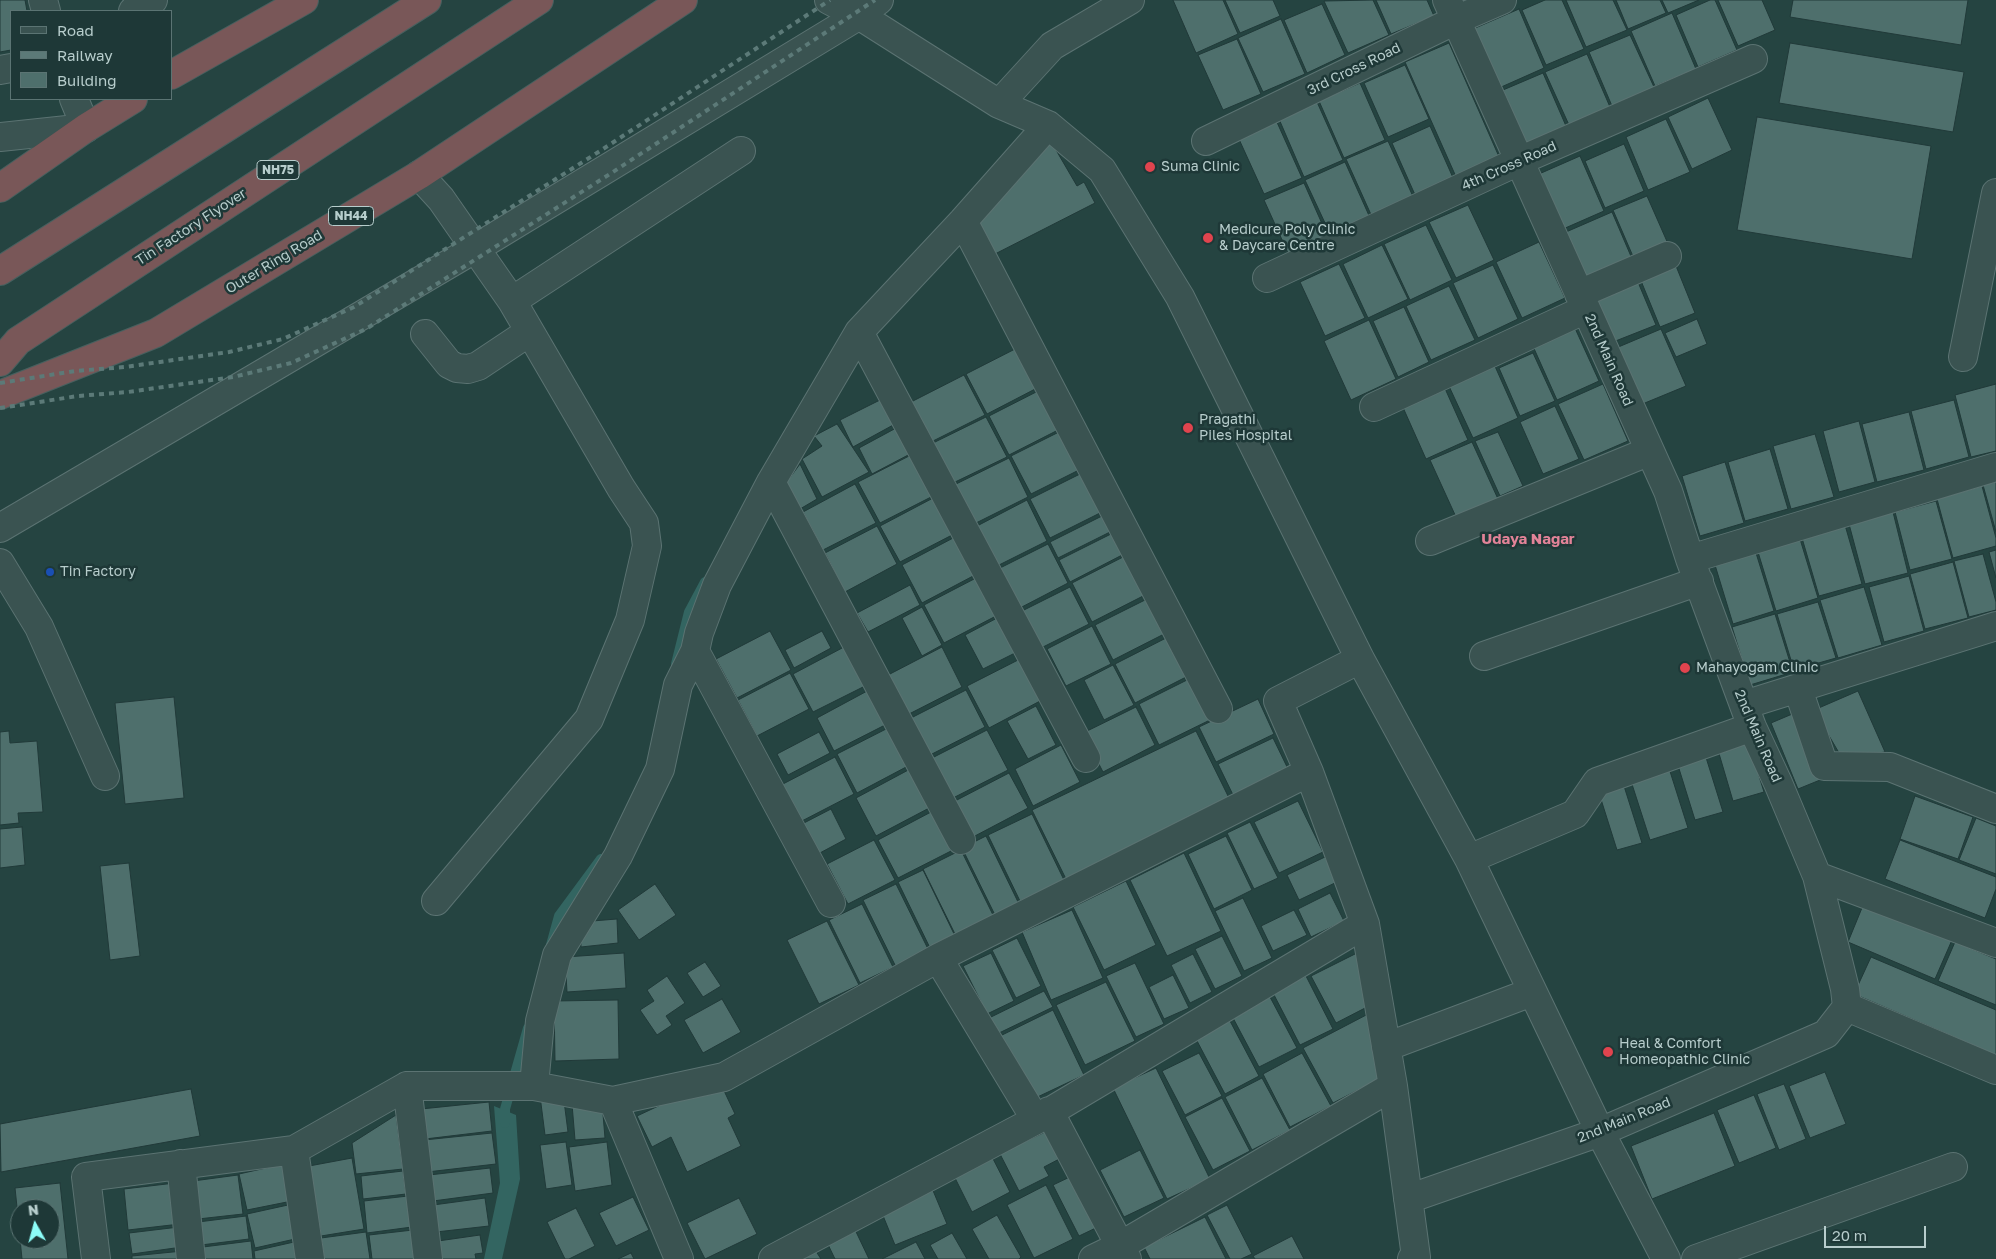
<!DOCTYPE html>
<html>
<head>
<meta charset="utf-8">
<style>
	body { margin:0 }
	#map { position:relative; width:1996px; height:1259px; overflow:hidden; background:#254441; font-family:"Golos Text",sans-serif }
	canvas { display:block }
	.legend { position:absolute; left:10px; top:10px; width:162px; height:90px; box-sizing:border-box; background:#1e3837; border:1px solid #5b7473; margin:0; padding:6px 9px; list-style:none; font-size:15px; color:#b7cdcc }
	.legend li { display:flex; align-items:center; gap:10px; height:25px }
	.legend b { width:25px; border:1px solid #5b7473 }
	.north { position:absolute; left:10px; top:1199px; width:50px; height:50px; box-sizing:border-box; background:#1e3837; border:1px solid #5b7473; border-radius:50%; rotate:353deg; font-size:14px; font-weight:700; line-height:20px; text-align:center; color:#b7cdcc }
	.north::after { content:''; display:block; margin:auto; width:18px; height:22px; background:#8cfdf8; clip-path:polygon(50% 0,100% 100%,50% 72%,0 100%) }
	.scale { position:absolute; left:1824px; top:1226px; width:102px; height:22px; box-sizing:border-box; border:2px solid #b7cdcc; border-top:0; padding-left:6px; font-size:15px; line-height:18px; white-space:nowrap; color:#b7cdcc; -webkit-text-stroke:4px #1e3837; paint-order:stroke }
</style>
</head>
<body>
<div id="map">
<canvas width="1996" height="1259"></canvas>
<ul class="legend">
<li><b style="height:6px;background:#3a5351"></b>Road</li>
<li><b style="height:6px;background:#5c7a78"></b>Railway</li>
<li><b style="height:14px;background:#4e6f6c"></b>Building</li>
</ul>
<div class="north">N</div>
<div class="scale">20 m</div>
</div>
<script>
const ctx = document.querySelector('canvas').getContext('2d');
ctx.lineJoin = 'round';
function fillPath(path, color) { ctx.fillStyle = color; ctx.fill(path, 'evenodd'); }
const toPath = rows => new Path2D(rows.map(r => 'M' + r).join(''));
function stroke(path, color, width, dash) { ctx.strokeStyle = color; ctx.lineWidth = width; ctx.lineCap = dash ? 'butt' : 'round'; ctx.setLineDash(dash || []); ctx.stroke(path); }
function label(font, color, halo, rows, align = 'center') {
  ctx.font = font + ' "Golos Text",sans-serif'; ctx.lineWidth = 5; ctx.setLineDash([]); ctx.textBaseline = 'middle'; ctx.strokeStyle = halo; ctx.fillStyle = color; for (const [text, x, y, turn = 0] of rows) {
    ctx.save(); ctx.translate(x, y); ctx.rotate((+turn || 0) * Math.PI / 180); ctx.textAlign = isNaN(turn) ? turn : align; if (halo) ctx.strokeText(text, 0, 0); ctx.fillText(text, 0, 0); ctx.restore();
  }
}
const water = toPath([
	[494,1106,516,1115,520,1179,502,1259,484,1259,500,1183]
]);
const stream = toPath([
	[676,664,689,612,705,582],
	[551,945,559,916,601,859],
	[505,1123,505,1109,528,1028]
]);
const building = toPath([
	[0,0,25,0,27,11,11,11,11,50,0,52,0,0],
	[1173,0,1223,0,1238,34,1196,53,1173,0],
	[1225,0,1273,0,1280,16,1240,33,1225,0],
	[1373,0,1389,35,1348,53,1324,1,1373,0],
	[1376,0,1427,0,1434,16,1391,34,1376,0],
	[1545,0,1562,0,1584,49,1546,65,1522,10,1545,0],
	[1566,0,1613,0,1627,30,1586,47,1566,0],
	[1616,0,1660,0,1666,13,1628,29,1616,0],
	[1662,0,1699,0,1668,13,1662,0],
	[1710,0,1715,0,1737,50,1698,67,1676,15,1710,0],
	[1718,0,1762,0,1775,30,1738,46,1718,0],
	[1793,0,1968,0,1961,45,1790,17,1793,0],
	[1322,4,1345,55,1307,73,1284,20,1322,4],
	[1519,9,1544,68,1499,88,1473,29,1519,9],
	[1672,13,1696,69,1655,86,1631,31,1672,13],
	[1281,19,1305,74,1263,92,1238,38,1281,19],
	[1630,35,1654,87,1612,106,1589,52,1630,35],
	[1237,39,1261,94,1223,110,1198,55,1237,39],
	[1449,43,1500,159,1457,179,1405,62,1449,43],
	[1790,43,1964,72,1953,132,1779,103,1790,43],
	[1587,54,1610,107,1569,125,1545,72,1587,54],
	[1405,65,1429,119,1388,137,1364,83,1405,65],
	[1543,73,1566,126,1526,143,1503,90,1543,73],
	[1360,83,1385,140,1344,158,1319,101,1360,83],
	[1708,98,1732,150,1692,169,1668,117,1708,98],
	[1317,102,1343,160,1304,177,1279,119,1317,102],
	[1757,117,1931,146,1912,259,1737,230,1757,117],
	[1666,119,1690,172,1648,190,1626,137,1666,119],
	[1276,120,1302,178,1264,194,1238,137,1276,120],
	[1430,126,1454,180,1416,197,1392,143,1430,126],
	[1049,138,1077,186,1084,182,1095,203,993,255,974,217,1049,138],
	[1388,141,1415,201,1373,219,1346,159,1388,141],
	[1624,144,1644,191,1605,208,1585,161,1624,144],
	[1580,156,1604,211,1563,229,1539,174,1580,156],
	[1345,162,1371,220,1332,238,1305,180,1345,162],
	[1304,183,1327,235,1288,253,1264,200,1304,183],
	[1647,196,1669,246,1635,261,1613,210,1647,196],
	[1468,205,1494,260,1456,278,1429,222,1468,205],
	[1612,212,1633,261,1587,281,1566,232,1612,212],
	[1426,225,1452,280,1410,300,1384,244,1426,225],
	[1539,242,1565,298,1522,318,1496,262,1539,242],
	[1382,245,1408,299,1368,318,1343,264,1382,245],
	[1674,261,1695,313,1660,327,1639,276,1674,261],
	[1339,264,1365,318,1325,336,1300,282,1339,264],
	[1493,265,1518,319,1478,338,1453,283,1493,265],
	[1635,275,1656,325,1613,342,1593,292,1635,275],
	[1449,286,1475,340,1431,360,1406,306,1449,286],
	[1404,307,1429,362,1398,377,1373,321,1404,307],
	[1697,319,1707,344,1676,357,1665,333,1697,319],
	[1369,320,1396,379,1351,400,1324,341,1369,320],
	[1574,326,1599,381,1557,400,1532,344,1574,326],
	[1661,329,1686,386,1640,405,1616,348,1661,329],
	[1019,347,1039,387,987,414,966,374,1019,347],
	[1533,353,1555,401,1520,416,1499,368,1533,353],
	[1494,364,1518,418,1473,438,1448,384,1494,364],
	[964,375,985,415,931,442,911,402,964,375],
	[1443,384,1468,440,1426,459,1401,403,1443,384],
	[1603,384,1628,441,1584,460,1558,404,1603,384],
	[1996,384,1996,451,1971,457,1955,395,1996,384],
	[1042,389,1062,428,1009,455,989,416,1042,389],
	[882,399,895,424,853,447,840,420,882,399],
	[1954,400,1969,457,1926,469,1911,411,1954,400],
	[1555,406,1579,459,1543,474,1520,422,1555,406],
	[1909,412,1924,470,1877,482,1862,424,1909,412],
	[986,417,1007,457,953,483,933,443,986,417],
	[1859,421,1875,482,1839,492,1823,431,1859,421],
	[837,424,869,472,822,497,802,459,822,446,814,436,837,424],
	[898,427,912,453,872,474,859,448,898,427],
	[1063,430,1083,468,1031,494,1011,456,1063,430],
	[1498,432,1523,486,1500,496,1475,441,1498,432],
	[1815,434,1834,497,1791,509,1773,446,1815,434],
	[1472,442,1498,499,1456,517,1430,460,1472,442],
	[1770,449,1788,509,1745,521,1728,462,1770,449],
	[913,454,935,495,880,523,858,482,913,454],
	[1009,458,1028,497,974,524,954,485,1009,458],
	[1725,462,1744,523,1700,536,1682,476,1725,462],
	[800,464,817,499,800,509,786,483,800,464],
	[1084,472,1104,511,1050,538,1030,499,1084,472],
	[1996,482,1996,532,1983,485,1996,482],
	[855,484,876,523,823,550,803,512,855,484],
	[1982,486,1996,538,1996,546,1953,558,1937,499,1982,486],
	[935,497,954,534,900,562,880,526,935,497],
	[1027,500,1047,541,997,566,977,526,1027,500],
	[1936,501,1952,559,1910,570,1895,512,1936,501],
	[1893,512,1908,573,1865,584,1849,524,1893,512],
	[1106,514,1114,530,1058,558,1050,542,1106,514],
	[1845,525,1862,584,1819,596,1802,538,1845,525],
	[877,526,897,564,845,592,825,553,877,526],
	[1115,532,1126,553,1070,582,1059,560,1115,532],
	[955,537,975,575,922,603,902,565,955,537],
	[1800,539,1818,598,1776,611,1758,552,1800,539],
	[1048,544,1068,583,1018,609,998,569,1048,544],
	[1996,550,1996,578,1989,552,1996,550],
	[1756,553,1774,611,1733,624,1715,565,1756,553],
	[1983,554,1996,602,1996,610,1969,617,1954,561,1983,554],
	[1127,555,1147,594,1092,622,1072,583,1127,555],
	[1953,562,1968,618,1925,629,1910,574,1953,562],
	[1909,576,1924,631,1884,642,1869,587,1909,576],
	[976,578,996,616,944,643,924,605,976,578],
	[910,585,920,605,868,632,857,613,910,585],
	[1070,587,1089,624,1039,649,1020,612,1070,587],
	[1864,587,1882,645,1838,658,1820,600,1864,587],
	[1149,598,1168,632,1113,660,1095,625,1149,598],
	[1818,602,1836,658,1794,670,1777,614,1818,602],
	[922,607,942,645,922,656,902,618,922,607],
	[1775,614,1793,672,1750,685,1732,627,1775,614],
	[999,617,1017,652,983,669,965,635,999,617],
	[1092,626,1111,664,1066,686,1047,649,1092,626],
	[770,631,791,670,737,698,716,659,770,631],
	[822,631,831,648,794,668,785,650,822,631],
	[1170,636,1190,675,1135,703,1115,664,1170,636],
	[844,647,865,686,813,712,793,674,844,647],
	[942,647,962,687,909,714,888,675,942,647],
	[1020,659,1042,700,989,728,967,686,1020,659],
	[1113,665,1134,705,1104,720,1084,680,1113,665],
	[790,673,809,709,757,736,738,700,790,673],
	[1191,678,1212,719,1159,745,1139,704,1191,678],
	[869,690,887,724,834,751,817,718,869,690],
	[966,690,985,727,930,755,911,718,966,690],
	[1858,691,1885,752,1842,758,1814,710,1858,691],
	[174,697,184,798,125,804,115,703,174,697],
	[1258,699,1274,734,1216,762,1199,727,1258,699],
	[1036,706,1056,745,1028,759,1007,721,1036,706],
	[1136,707,1155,745,1103,772,1083,733,1136,707],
	[1797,712,1825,778,1798,789,1771,723,1797,712],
	[888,728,908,766,857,793,837,754,888,728],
	[987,730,1008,770,953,798,932,758,987,730],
	[9,731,10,743,37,741,43,812,18,813,19,823,0,825,0,732,9,731],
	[1196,731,1230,800,1066,879,1032,810,1196,731],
	[1745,731,1764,792,1733,801,1715,740,1745,731],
	[819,732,830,753,788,775,777,754,819,732],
	[1273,738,1290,773,1235,799,1218,764,1273,738],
	[1061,745,1080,782,1033,806,1015,769,1061,745],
	[1704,751,1723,812,1695,820,1676,759,1704,751],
	[835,757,854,794,800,822,781,785,835,757],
	[1668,765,1688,828,1650,840,1630,778,1668,765],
	[912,768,933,806,876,836,856,798,912,768],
	[1009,773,1028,808,973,837,955,801,1009,773],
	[1624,786,1642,843,1617,850,1599,793,1624,786],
	[1915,796,1973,817,1958,859,1900,839,1915,796],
	[1298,801,1323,852,1279,873,1254,822,1298,801],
	[831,809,846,839,818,854,802,824,831,809],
	[931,812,951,851,898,878,878,840,931,812],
	[1032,814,1064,880,1020,901,988,835,1032,814],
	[1976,818,1996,826,1996,874,1959,860,1976,818],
	[1250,822,1278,878,1254,889,1227,833,1250,822],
	[22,827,25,865,0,868,0,829,22,827],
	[986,836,1019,904,995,915,962,848,986,836],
	[1226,836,1252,890,1214,909,1188,854,1226,836],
	[874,840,895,880,848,904,827,864,874,840],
	[1900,840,1996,877,1996,889,1985,918,1885,879,1900,840],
	[961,850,994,917,956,936,923,869,961,850],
	[1184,853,1221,931,1167,956,1130,880,1184,853],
	[1325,857,1337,882,1299,900,1287,875,1325,857],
	[129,863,140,956,110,960,100,866,129,863],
	[923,870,956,938,931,950,898,882,923,870],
	[1126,881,1156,945,1104,970,1073,907,1126,881],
	[655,884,676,915,639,940,618,910,655,884],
	[896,884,929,951,896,967,863,900,896,884],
	[1330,893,1344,921,1311,937,1298,909,1330,893],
	[1243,898,1272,958,1244,971,1215,911,1243,898],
	[1864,903,1952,940,1935,979,1848,942,1864,903],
	[862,904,893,967,860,983,829,920,862,904],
	[1072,910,1103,978,1051,1000,1022,932,1072,910],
	[1294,910,1307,935,1273,951,1261,926,1294,910],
	[617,919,618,943,581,947,580,922,617,919],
	[827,921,859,985,819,1004,787,940,827,921],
	[1222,936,1242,976,1215,989,1195,949,1222,936],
	[1017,938,1041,986,1016,998,992,950,1017,938],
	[1955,942,1996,959,1996,1005,1938,981,1955,942],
	[624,953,626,988,567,992,565,957,624,953],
	[991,953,1014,1001,987,1014,963,966,991,953],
	[1357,953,1367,1007,1336,1023,1311,976,1357,953],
	[1193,954,1212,992,1190,1003,1171,965,1193,954],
	[1871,957,1996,1010,1996,1055,1854,994,1871,957],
	[705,962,721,986,703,997,687,973,705,962],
	[1135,963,1164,1024,1136,1037,1106,976,1135,963],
	[1173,975,1189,1008,1164,1019,1149,987,1173,975],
	[667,976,685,1003,666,1016,672,1025,657,1035,640,1010,654,1001,647,990,667,976],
	[1306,976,1333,1029,1300,1045,1273,993,1306,976],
	[1106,982,1135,1041,1085,1065,1056,1005,1106,982],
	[1044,991,1053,1007,997,1034,989,1018,1044,991],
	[1270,997,1297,1048,1259,1067,1232,1016,1270,997],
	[722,999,741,1032,703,1053,684,1020,722,999],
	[618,1000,619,1059,555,1061,554,1001,618,1000],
	[1053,1010,1084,1075,1029,1101,998,1037,1053,1010],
	[1370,1013,1383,1077,1333,1103,1303,1048,1370,1013],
	[1230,1021,1259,1076,1225,1094,1196,1039,1230,1021],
	[1199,1053,1222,1096,1185,1115,1162,1071,1199,1053],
	[1302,1053,1331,1106,1290,1127,1263,1074,1302,1053],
	[1156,1068,1210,1179,1167,1199,1113,1088,1156,1068],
	[1825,1072,1846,1124,1810,1138,1789,1086,1825,1072],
	[718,1078,735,1114,728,1118,741,1146,687,1172,671,1137,652,1147,637,1116,718,1078],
	[1262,1078,1290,1130,1252,1150,1225,1097,1262,1078],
	[1784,1084,1806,1139,1779,1150,1757,1094,1784,1084],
	[562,1085,568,1132,545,1135,539,1088,562,1085],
	[191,1089,200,1136,1,1172,0,1124,191,1089],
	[601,1090,605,1138,575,1140,571,1092,601,1090],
	[1754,1095,1776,1148,1739,1163,1717,1110,1754,1095],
	[1222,1098,1250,1151,1213,1170,1185,1117,1222,1098],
	[489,1102,492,1131,425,1139,421,1109,489,1102],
	[1714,1113,1735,1166,1652,1199,1631,1146,1714,1113],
	[396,1115,403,1169,356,1174,352,1143,396,1115],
	[1051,1129,1065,1156,1044,1167,1049,1176,1019,1191,1000,1154,1051,1129],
	[492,1133,496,1164,427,1172,424,1140,492,1133],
	[566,1142,572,1185,546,1189,540,1145,566,1142],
	[607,1142,612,1185,575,1191,569,1147,607,1142],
	[987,1147,1010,1192,972,1212,949,1166,987,1147],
	[1140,1150,1164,1198,1124,1217,1100,1170,1140,1150],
	[352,1158,364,1229,321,1236,309,1166,352,1158],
	[284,1164,292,1201,247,1210,239,1174,284,1164],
	[490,1168,493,1193,433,1201,429,1175,490,1168],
	[403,1171,406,1194,363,1199,361,1176,403,1171],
	[238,1175,243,1214,198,1219,193,1181,238,1175],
	[1074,1175,1100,1226,1079,1236,1053,1185,1074,1175],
	[929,1181,947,1224,895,1245,877,1201,929,1181],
	[60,1183,68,1259,22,1259,20,1239,50,1239,50,1209,20,1209,20,1236,15,1188,60,1183],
	[175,1183,180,1224,128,1230,124,1189,175,1183],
	[1046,1185,1073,1239,1034,1258,1007,1205,1046,1185],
	[408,1196,412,1227,367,1233,364,1201,408,1196],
	[633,1197,649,1230,616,1246,599,1213,633,1197],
	[485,1198,489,1226,436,1232,433,1205,485,1198],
	[739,1198,757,1234,705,1259,687,1223,739,1198],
	[288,1205,295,1239,255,1248,247,1214,288,1205],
	[1227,1205,1252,1254,1241,1259,1230,1259,1207,1215,1227,1205],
	[576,1208,595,1246,569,1259,565,1259,547,1222,576,1208],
	[997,1215,1021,1257,1019,1259,989,1259,972,1229,997,1215],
	[246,1216,249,1239,201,1245,198,1222,246,1216],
	[849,1217,869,1259,835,1259,821,1230,849,1217],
	[1205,1217,1226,1259,1150,1259,1144,1247,1205,1217],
	[179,1227,182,1247,132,1254,129,1233,179,1227],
	[413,1230,416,1259,372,1259,369,1235,413,1230],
	[366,1232,370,1259,324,1259,321,1238,366,1232],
	[952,1233,967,1259,938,1259,930,1245,952,1233],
	[480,1235,483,1253,475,1254,476,1259,441,1259,438,1241,480,1235],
	[1292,1236,1304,1259,1255,1259,1253,1256,1292,1236],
	[251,1241,253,1259,205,1259,203,1247,251,1241],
	[294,1242,298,1259,255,1259,254,1251,294,1242],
	[810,1242,821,1259,790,1259,810,1242],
	[916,1242,925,1259,882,1259,916,1242],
	[183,1251,184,1259,132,1259,132,1256,183,1251],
	[631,1253,634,1259,618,1259,631,1253]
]);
const minor = toPath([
	[43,0,46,11],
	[829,0,865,19,999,104,1048,125,1102,170,1180,297,1360,659,1469,859,1600,1132,1666,1259],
	[133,11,153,0],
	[0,70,11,68],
	[999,104,1052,46,1130,0],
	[0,137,86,128,74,99],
	[1206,141,1456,20,1502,0],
	[419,175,441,199,512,301,621,488,644,523,647,546,630,620,589,719,436,901],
	[963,221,1218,709],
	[1267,278,1519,161,1753,59],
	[1579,294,1667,256],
	[512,301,741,151],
	[859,332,1086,758],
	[425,334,449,364,457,368,468,369,478,366,529,332],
	[1963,357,1996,193],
	[1374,407,1586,309],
	[771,482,961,840],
	[0,528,476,248,858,16,879,0],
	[1430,541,1650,451],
	[1690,559,1996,467],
	[0,563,39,627,105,776],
	[1484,656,1699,581],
	[1798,689,1824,766,1890,767,1996,809],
	[1744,705,1996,626],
	[1309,772,1278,701,1360,659],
	[1469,859,1575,814,1597,782,1752,727],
	[1817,876,1996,943],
	[831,903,695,651,699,633,717,585,771,482,859,332,963,221,1048,125],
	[938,958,1036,1120],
	[1847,1007,1996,1070],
	[1386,1047,1532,992],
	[407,1086,428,1259],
	[534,1086,540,1021,557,955,618,856,660,769,678,685,695,651],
	[613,1101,679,1259],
	[1049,1111,1127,1259],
	[294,1150,310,1259],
	[181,1164,191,1259],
	[1408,1199,1600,1132,1826,1034,1847,1007,1845,989,1817,876,1778,783,1752,727,1690,559,1668,491,1447,0],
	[96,1259,86,1177,294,1150,407,1086,534,1086,613,1101,724,1077,938,958,1309,772,1365,924,1393,1086,1416,1257,1412,1259],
	[773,1259,1036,1120,1365,924],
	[1093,1259,1120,1246,1393,1086],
	[1696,1259,1953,1167]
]);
const highway = toPath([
	[171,75,304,0],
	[0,188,86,128,133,99],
	[0,271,427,0],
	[0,362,18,341,539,0],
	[0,395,156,333,419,175,683,0]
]);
const rail = toPath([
	[0,383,75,371,125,367,229,352,283,339,354,307,600,151,830,0],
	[0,408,78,396,128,392,233,377,291,363,366,329,613,172,875,0]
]);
const markers = [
	[1150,167,6,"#e0444e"],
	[1208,238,6,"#e0444e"],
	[1188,428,6,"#e0444e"],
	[50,572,5,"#1a4fb4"],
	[1685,668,6,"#e0444e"],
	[1608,1052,6,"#e0444e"]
];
const shields = [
	[278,170,42],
	[351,216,45]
];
const shieldNames = [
	["NH75",278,170],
	["NH44",351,216]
];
const streetNames = [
	["3rd Cross Road",1354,69,-26],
	["4th Cross Road",1509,166,-24],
	["Tin Factory Flyover",191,227,-33],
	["Outer Ring Road",274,262,-31],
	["2nd Main Road",1609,360,66],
	["2nd Main Road",1758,736,67],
	["2nd Main Road",1624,1120,-22]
];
const poiNames = [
	["Suma Clinic",1161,167],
	["Medicure Poly Clinic",1219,230],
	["& Daycare Centre",1219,246],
	["Pragathi",1199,420],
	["Piles Hospital",1199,436],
	["Tin Factory",60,572],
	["Mahayogam Clinic",1696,668],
	["Heal & Comfort",1619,1044],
	["Homeopathic Clinic",1619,1060]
];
const neighbourhoodNames = [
	["Udaya Nagar",1528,539]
];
fillPath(water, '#336561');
stroke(stream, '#336561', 10);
fillPath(building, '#4e6f6c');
stroke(building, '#213a39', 1);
stroke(minor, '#5b7372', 30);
stroke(highway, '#48605f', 30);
stroke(minor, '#3a5351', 28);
stroke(highway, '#795758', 28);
stroke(rail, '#5c7a78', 4, [5, 5]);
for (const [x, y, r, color] of markers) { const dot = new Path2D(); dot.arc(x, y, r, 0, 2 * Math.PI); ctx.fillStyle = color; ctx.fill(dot); stroke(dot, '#1e3837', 2); }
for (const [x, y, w] of shields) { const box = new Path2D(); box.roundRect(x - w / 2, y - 9.5, w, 19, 4); ctx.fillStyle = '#1e3837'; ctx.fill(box); stroke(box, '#b7cdcc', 1); }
label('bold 12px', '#b7cdcc', null, shieldNames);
label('14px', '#b7cdcc', '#1e3837', streetNames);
label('14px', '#b7cdcc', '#1e3837', poiNames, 'left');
label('bold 15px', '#e28398', '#1e3837', neighbourhoodNames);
</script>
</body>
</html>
